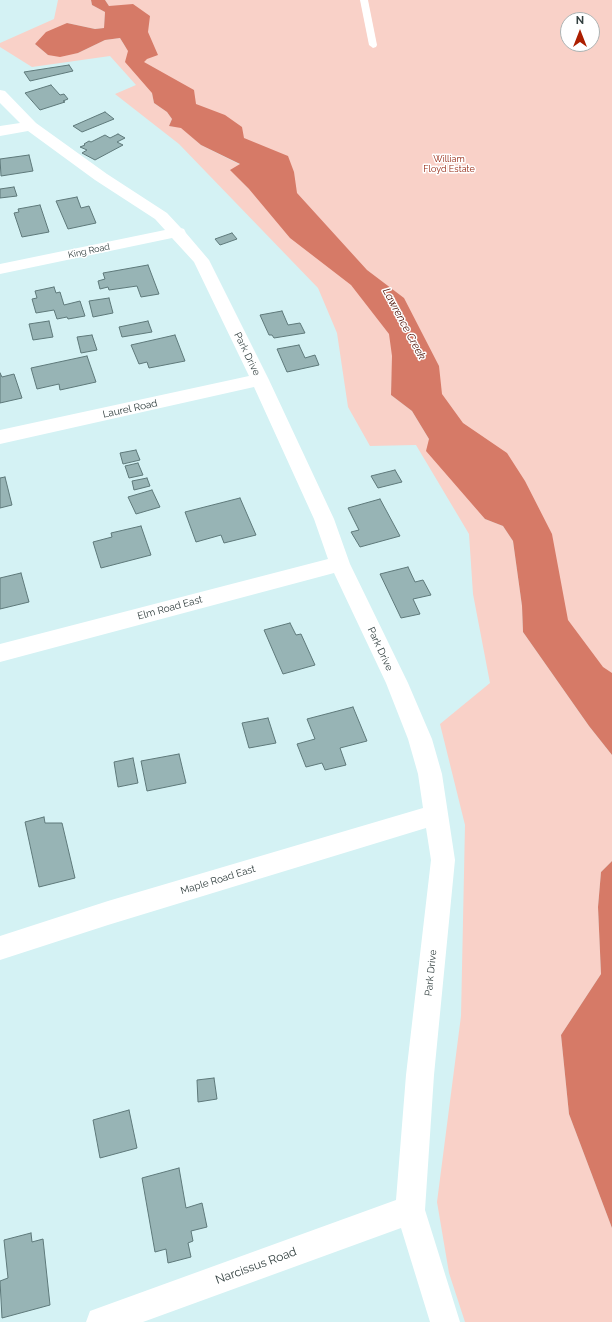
<!DOCTYPE html>
<html>
<head>
<meta charset="utf-8">
<style>
	body { margin:0 }
	#map { position:relative; width:612px; height:1322px; overflow:hidden; background:#d4f2f4; font-family:Raleway,sans-serif }
	canvas { display:block }
	.north { position:absolute; left:560px; top:12px; width:40px; height:40px; box-sizing:border-box; background:#fff; border:1px solid #adb3b3; border-radius:50%; rotate:0deg; font-size:11px; font-weight:700; line-height:16px; text-align:center; color:#334040 }
	.north::after { content:''; display:block; margin:auto; width:14px; height:18px; background:#ac1e00; clip-path:polygon(50% 0,100% 100%,50% 72%,0 100%) }
</style>
</head>
<body>
<div id="map">
<canvas width="612" height="1322"></canvas>
<div class="north">N</div>
</div>
<script>
const ctx = document.querySelector('canvas').getContext('2d');
ctx.lineJoin = 'round';
function fillPath(path, color) { ctx.fillStyle = color; ctx.fill(path, 'evenodd'); }
const toPath = rows => new Path2D(rows.map(r => 'M' + r).join(''));
function stroke(path, color, width, dash) { ctx.strokeStyle = color; ctx.lineWidth = width; ctx.lineCap = dash ? 'butt' : 'round'; ctx.setLineDash(dash || []); ctx.stroke(path); }
function label(font, color, halo, rows, align = 'center') {
  ctx.font = font + ' Raleway,sans-serif'; ctx.lineWidth = 3; ctx.setLineDash([]); ctx.textBaseline = 'middle'; ctx.strokeStyle = halo; ctx.fillStyle = color; for (const [text, x, y, turn = 0] of rows) {
    ctx.save(); ctx.translate(x, y); ctx.rotate((+turn || 0) * Math.PI / 180); ctx.textAlign = isNaN(turn) ? turn : align; if (halo) ctx.strokeText(text, 0, 0); ctx.fillText(text, 0, 0); ctx.restore();
  }
}
const green = toPath([
	[58,0,91,0,92,5,105,12,104,28,95,29,67,23,35,44,48,55,78,53,105,40,120,38,126,48,109,6,105,0,612,0,612,714,529,548,392,372,391,395,412,411,429,439,485,519,503,526,513,541,522,606,523,632,589,726,612,755,612,861,601,872,598,907,601,974,561,1035,569,1114,612,1228,612,1322,465,1322,449,1273,437,1202,461,1016,465,825,440,724,490,683,473,594,469,534,416,445,370,446,348,407,337,333,318,288,179,144,115,94,136,85,110,56,32,67,0,47,0,43,54,19],
	[568,20,592,20,592,44,568,44],
	[152,93,241,147,249,189,231,170,241,165,201,145,181,127,169,126,172,119,167,112,154,103]
]);
const water = toPath([
	[91,0,105,0,109,6,133,4,150,16,148,32,158,55,147,59,144,62,194,90,196,104,225,115,242,127,244,138,288,156,294,172,297,193,367,270,404,298,439,366,442,394,463,423,507,453,525,481,552,534,568,620,603,667,612,673,612,755,589,726,523,632,522,606,513,541,503,526,485,519,426,451,429,439,412,411,391,395,392,356,389,334,351,285,290,238,249,189,230,170,240,164,201,145,181,128,169,126,172,119,167,112,154,103,152,93,125,62,128,51,120,38,105,40,78,53,60,57,48,55,35,44,46,32,67,23,95,29,104,28,105,12,92,5],
	[612,861,612,1228,569,1114,561,1035,601,974,598,907,601,872]
]);
const building = toPath([
	[69,65,73,71,30,81,24,72,69,65],
	[51,85,60,95,64,94,68,99,63,101,65,102,40,110,25,93,51,85],
	[105,112,114,119,82,132,73,126,105,112],
	[118,134,125,138,117,142,123,145,95,160,82,153,87,150,80,147,85,145,84,144,89,141,91,142,105,135,110,138,118,134],
	[29,155,33,171,1,176,0,159,29,155],
	[14,187,17,196,0,198,0,189,14,187],
	[77,197,81,208,89,206,96,223,68,229,56,201,77,197],
	[40,205,49,232,22,237,14,213,19,212,18,209,40,205],
	[232,233,237,239,220,245,215,239,232,233],
	[148,265,159,294,141,297,137,286,109,290,108,287,100,289,98,281,105,279,103,273,148,265],
	[54,287,56,293,60,292,64,305,80,301,85,316,68,319,67,317,57,319,54,310,36,313,32,299,37,298,35,291,54,287],
	[109,298,113,313,93,317,89,301,109,298],
	[282,311,288,325,300,323,305,333,274,338,272,335,269,335,260,315,282,311],
	[49,321,53,337,33,340,29,324,49,321],
	[148,321,152,332,122,337,119,327,148,321],
	[92,335,97,350,81,353,77,337,92,335],
	[175,335,185,361,149,368,147,362,139,364,131,345,175,335],
	[299,345,305,358,315,355,319,365,287,372,277,349,299,345],
	[87,356,96,382,60,390,59,384,37,389,31,368,87,356],
	[0,373,2,377,14,374,22,398,0,403,0,373],
	[136,450,140,460,123,464,120,453,136,450],
	[138,463,143,475,129,478,125,466,138,463],
	[395,470,402,482,378,488,371,476,395,470],
	[5,477,12,505,0,508,0,478,5,477],
	[147,478,150,486,134,490,132,481,147,478],
	[152,490,160,507,136,514,128,497,152,490],
	[240,498,256,535,224,543,221,535,196,542,185,512,240,498],
	[380,499,400,536,360,547,351,532,359,530,348,508,380,499],
	[141,526,151,555,101,568,93,542,112,537,111,533,141,526],
	[408,567,415,582,423,580,431,595,413,599,420,614,401,618,380,574,408,567],
	[21,573,29,602,0,609,0,578,21,573],
	[290,623,296,635,301,634,315,665,283,674,264,630,290,623],
	[353,707,367,741,340,748,346,765,325,770,322,763,306,767,297,744,315,739,307,719,353,707],
	[268,718,276,743,249,748,242,723,268,718],
	[179,754,186,783,147,791,141,761,179,754],
	[133,758,138,783,118,787,114,762,133,758],
	[44,817,45,823,62,823,75,878,39,887,25,822,44,817],
	[214,1078,217,1099,198,1102,197,1080,214,1078],
	[129,1110,137,1148,100,1158,93,1120,129,1110],
	[179,1168,186,1208,202,1203,207,1227,191,1231,193,1241,188,1243,191,1257,168,1263,166,1249,155,1252,142,1178,179,1168],
	[31,1233,32,1242,43,1239,50,1305,2,1318,0,1281,8,1278,4,1240,31,1233]
]);
const lane = toPath([
	[360,0,368,0,377,45,376,47,373,48,369,45,360,0]
]);
const street = toPath([
	[0,90,5,91,36,123,107,174,167,213,181,228,184,229,186,233,209,260,269,380,334,519,350,564,408,683,432,739,442,774,455,860,434,1075,425,1210,460,1322,430,1322,401,1228,143,1322,86,1322,90,1311,101,1307,396,1200,406,1075,431,860,426,828,108,925,0,960,0,936,108,901,423,808,418,774,408,739,386,683,334,573,0,662,0,644,328,559,314,519,254,387,0,444,0,430,249,376,194,262,172,238,0,274,0,264,165,230,155,219,95,180,28,131,0,136,0,126,20,123,0,103,0,90]
]);
const farParknames = [
	["William",449,159],
	["Floyd Estate",449,169]
];
const farStreetnames = [
	["King Road",89,251,-12]
];
const streetNames = [
	["Park Drive",247,354,64],
	["Laurel Road",130,409,-12],
	["Elm Road East",170,608,-15],
	["Park Drive",380,649,65],
	["Maple Road East",218,880,-17],
	["Park Drive",431,973,-84]
];
const waterNames = [
	["Lawrence Creek",404,324,62]
];
const nearStreetnames = [
	["Narcissus Road",256,1266,-20]
];
fillPath(green, '#f9d1c8');
fillPath(water, '#d67a67');
fillPath(building, '#97b4b5');
stroke(building, '#5e797a', 1);
fillPath(lane, '#fff');
fillPath(street, '#fff');
label('9px', '#92240f', '#fff', farParknames);
label('9px', '#334040', '#fff', farStreetnames);
label('10px', '#334040', '#fff', streetNames);
label('italic 11px', '#51170c', '#fff', waterNames);
label('12px', '#334040', '#fff', nearStreetnames);
</script>
</body>
</html>
